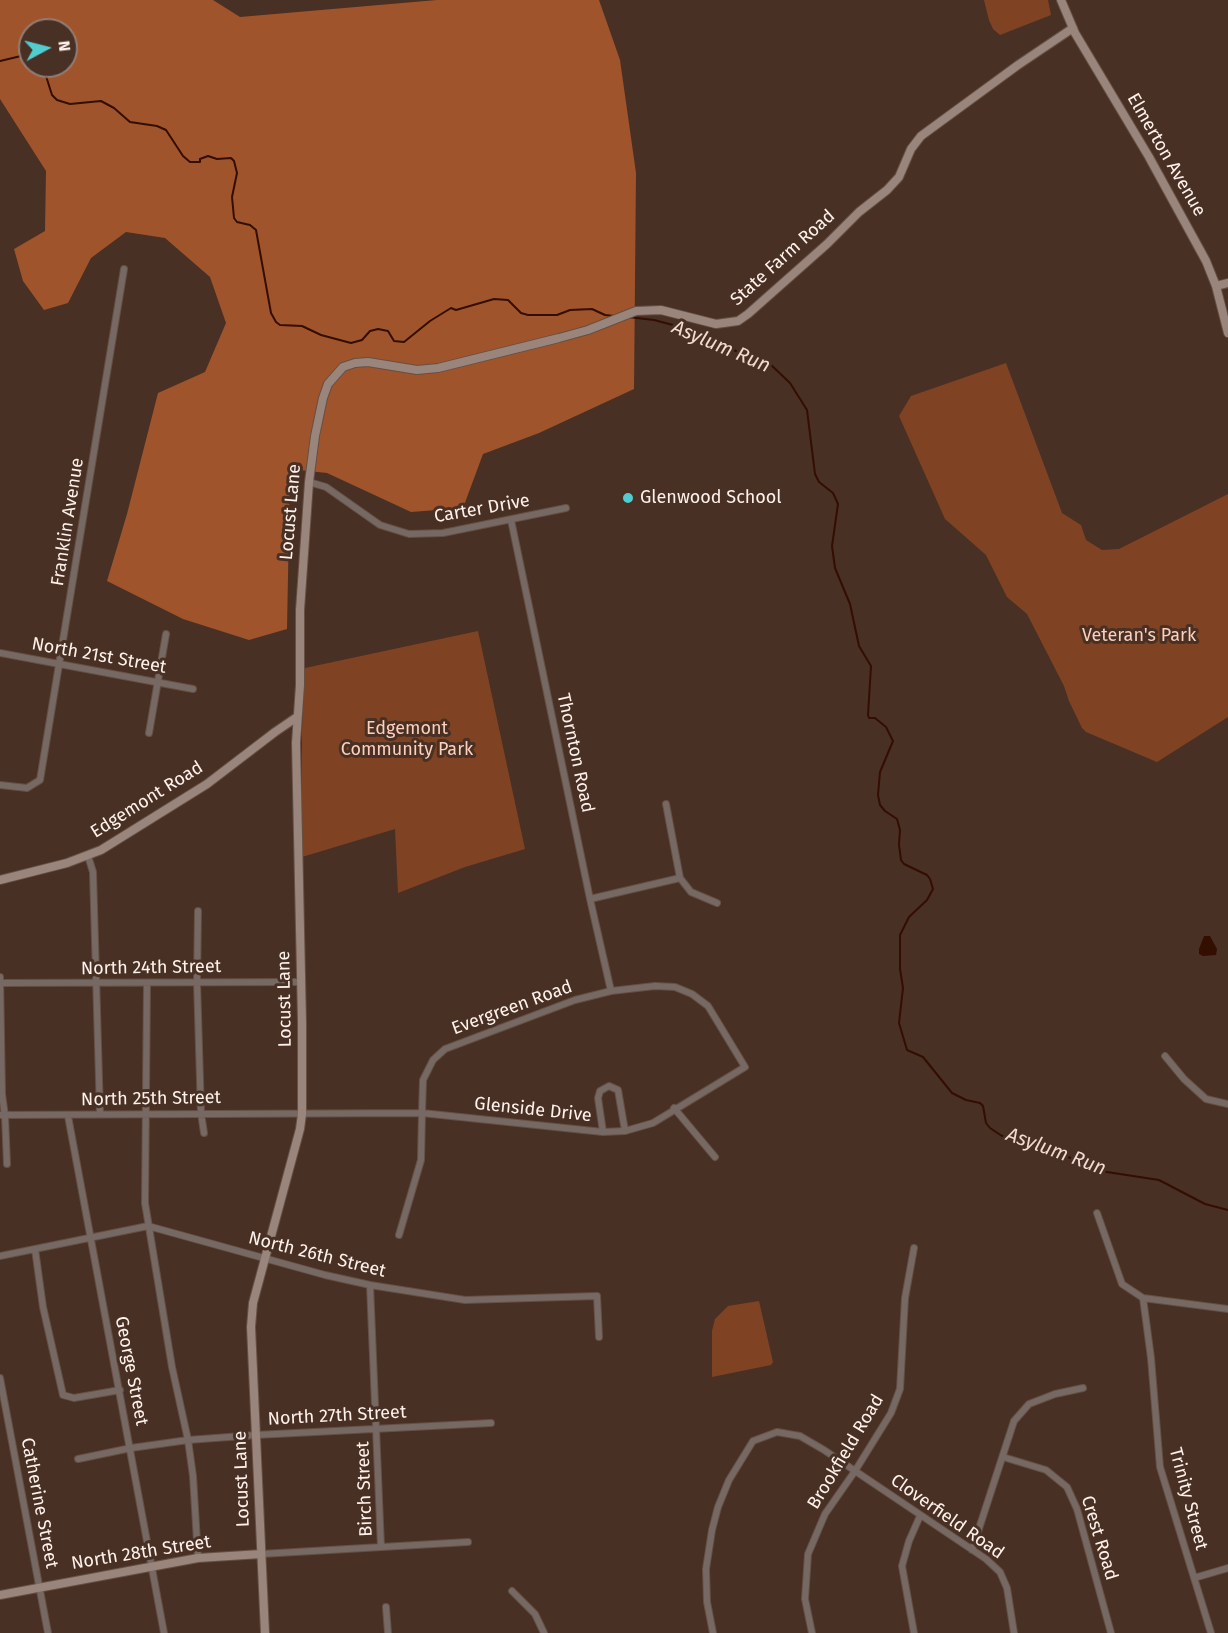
<!DOCTYPE html>
<html>
<head>
<meta charset="utf-8">
<style>
	body { margin:0 }
	#map { position:relative; width:1228px; height:1633px; overflow:hidden; background:#493024; font-family:"Fira Sans",sans-serif }
	canvas { display:block }
	.north { position:absolute; left:18px; top:18px; width:60px; height:60px; box-sizing:border-box; background:#493024; border:2px solid #927d74; border-radius:50%; rotate:83deg; font-size:16px; font-weight:700; line-height:24px; text-align:center; color:#fff1eb }
	.north::after { content:''; display:block; margin:auto; width:21px; height:27px; background:#52cdcf; clip-path:polygon(50% 0,100% 100%,50% 72%,0 100%) }
</style>
</head>
<body>
<div id="map">
<canvas width="1228" height="1633"></canvas>
<div class="north">N</div>
</div>
<script>
const ctx = document.querySelector('canvas').getContext('2d');
ctx.lineJoin = 'round';
function fillPath(path, color) { ctx.fillStyle = color; ctx.fill(path, 'evenodd'); }
const toPath = rows => new Path2D(rows.map(r => 'M' + r).join(''));
function stroke(path, color, width, dash) { ctx.strokeStyle = color; ctx.lineWidth = width; ctx.lineCap = dash ? 'butt' : 'round'; ctx.setLineDash(dash || []); ctx.stroke(path); }
function label(font, color, halo, rows, align = 'center') {
  ctx.font = font + ' "Fira Sans",sans-serif'; ctx.lineWidth = 6; ctx.setLineDash([]); ctx.textBaseline = 'middle'; ctx.strokeStyle = halo; ctx.fillStyle = color; for (const [text, x, y, turn = 0] of rows) {
    ctx.save(); ctx.translate(x, y); ctx.rotate((+turn || 0) * Math.PI / 180); ctx.textAlign = isNaN(turn) ? turn : align; if (halo) ctx.strokeText(text, 0, 0); ctx.fillText(text, 0, 0); ctx.restore();
  }
}
const green = toPath([
	[984,0,1048,0,1051,15,1000,35,993,29,989,20],
	[1006,363,1062,513,1081,525,1086,540,1102,550,1119,549,1228,494,1228,717,1157,762,1086,732,1082,728,1069,701,1064,686,1027,614,1007,597,986,555,945,519,899,416,911,396],
	[478,631,525,849,465,867,398,893,395,829,302,857,302,730,305,668],
	[759,1301,773,1362,771,1365,712,1377,712,1331,715,1319,728,1306]
]);
const forest = toPath([
	[0,0,213,0,240,17,437,0,599,0,620,60,636,173,634,389,539,433,483,454,463,508,411,512,327,473,290,469,287,629,249,640,183,619,107,581,127,514,158,393,205,372,226,323,210,277,165,238,126,232,91,258,68,303,44,310,23,281,14,249,45,231,46,171,0,99],
	[30,30,66,30,66,66,30,66]
]);
const water = toPath([
	[1204,936,1210,936,1217,949,1216,955,1203,956,1199,954,1199,949]
]);
const stream = toPath([
	[0,61,21,56,30,59],
	[39,66,46,76,52,95,57,100,70,104,101,101,114,108,130,122,157,126,166,130,183,156,190,162,200,162,200,159,208,156,217,159,231,158,234,161,237,173,232,197,234,218,237,222,250,225,256,230,271,313,276,322,280,325,302,326,321,335,351,343,362,340,370,331,378,329,388,331,394,341,404,342,430,321,451,308,456,310,494,299,508,300,521,313,528,315,557,315,570,310,592,309,605,315,614,316],
	[628,317,654,320,692,330,738,352,768,362,790,383,807,410,815,474,819,482,833,493,838,504,832,546,835,568,850,604,859,646,871,666,868,715,869,718,875,718,886,727,893,741,880,772,878,795,880,805,885,811,897,819,900,830,899,845,901,860,904,864,927,875,930,879,933,889,927,900,909,917,900,935,900,969,903,988,899,1023,907,1050,923,1057,952,1093,966,1100,980,1103,983,1106,986,1123,990,1128,1002,1136,1025,1146,1053,1150,1086,1165,1107,1172,1159,1180,1205,1204,1228,1210]
]);
const street = toPath([
	[309,482,326,487,380,525,409,534,443,533,566,508],
	[511,520,590,899,611,991],
	[0,653,193,689],
	[149,733,166,634],
	[0,785,27,788,40,780,124,269],
	[666,804,680,878,691,892,717,903],
	[88,856,93,872,100,1114],
	[590,899,680,878],
	[198,911,197,982,201,1113,204,1133],
	[0,977,2,1094,5,1116,7,1164],
	[0,983,301,982],
	[147,983,145,1203,172,1367,188,1440,193,1476,198,1558],
	[1165,1056,1184,1079,1206,1099,1228,1104],
	[674,1108,715,1157],
	[0,1115,422,1113,603,1132,625,1131,653,1123,745,1067,708,1006,692,994,675,987,655,986,611,991,575,1000,445,1049,433,1060,423,1080,422,1113,421,1160,399,1235],
	[68,1116,164,1633],
	[603,1132,598,1098,600,1091,609,1086,618,1090,625,1131],
	[1097,1213,1122,1284,1143,1298,1228,1309],
	[35,1249,43,1307,63,1395,74,1398,120,1390],
	[0,1256,148,1226,325,1275,370,1285,465,1300,597,1296,599,1337],
	[370,1285,381,1547],
	[1143,1298,1151,1358,1160,1467,1211,1633],
	[0,1378,48,1633],
	[1003,1457,1046,1470,1067,1487,1077,1509,1111,1633],
	[78,1459,131,1448,188,1440,256,1435,491,1423],
	[972,1550,1014,1421,1029,1404,1055,1394,1083,1388],
	[261,1554,468,1542],
	[1194,1578,1228,1568],
	[512,1591,535,1614,544,1633],
	[386,1607,388,1633],
	[713,1633,707,1602,706,1569,712,1530,718,1507,729,1480,753,1441,777,1432,800,1436,824,1450,986,1559,1000,1572,1007,1588,1014,1633],
	[812,1633,805,1599,808,1554,825,1514,855,1471,891,1413,900,1389,905,1298,914,1248],
	[914,1633,902,1566,909,1541,920,1516]
]);
const secondary = toPath([
	[1061,0,1075,33,1149,157,1206,261,1216,286,1228,333],
	[1216,286,1228,283],
	[0,880,67,863,101,850,207,784,275,732,297,717],
	[0,1595,198,1558,261,1554],
	[265,1633,251,1327,253,1303,300,1129,302,1114,302,1022,296,743,300,685,300,610,309,482,315,436,323,398,328,384,343,367,355,363,368,362,417,370,438,368,559,338,588,330,636,311,661,310,716,324,738,321,748,314,827,244,859,212,887,190,899,177,911,149,921,136,1018,65,1073,28]
]);
const markers = [
	[628,498,6,"#52cdcf"]
];
const streetNames = [
	["Elmerton Avenue",1166,155,60],
	["State Farm Road",783,258,-42],
	["Carter Drive",482,509,-10],
	["Locust Lane",291,512,-85],
	["Franklin Avenue",68,522,-81],
	["North 21st Street",99,656,10],
	["Thornton Road",575,753,78],
	["Edgemont Road",147,800,-32],
	["North 24th Street",151,968,-1],
	["Locust Lane",285,999,-91],
	["Evergreen Road",512,1008,-20],
	["North 25th Street",151,1099,-1],
	["Glenside Drive",533,1110,6],
	["North 26th Street",317,1255,14],
	["George Street",131,1371,79],
	["North 27th Street",337,1416,-3],
	["Brookfield Road",846,1452,-59],
	["Locust Lane",242,1479,-92],
	["Birch Street",365,1489,-92],
	["Trinity Street",1188,1499,75],
	["Catherine Street",39,1503,79],
	["Cloverfield Road",947,1517,35],
	["Crest Road",1099,1538,73],
	["North 28th Street",141,1553,-9]
];
const poiNames = [
	["Glenwood School",640,498]
];
const parkNames = [
	["Veteran's Park",1139,636],
	["Edgemont",407,729],
	["Community Park",407,750]
];
const waterNames = [
	["Asylum Run",721,347,23],
	["Asylum Run",1056,1152,20]
];
fillPath(green, '#7f4323');
fillPath(forest, '#a0542b');
fillPath(water, '#340e00');
stroke(stream, '#340e00', 2);
stroke(street, '#664f44', 8);
stroke(secondary, '#664f44', 10);
stroke(street, '#766963', 6);
stroke(secondary, '#99857b', 8);
for (const [x, y, r, color] of markers) { const dot = new Path2D(); dot.arc(x, y, r, 0, 2 * Math.PI); ctx.fillStyle = color; ctx.fill(dot); stroke(dot, '#493024', 2); }
label('18px', '#fff1eb', '#493024', streetNames);
label('18px', '#fff1eb', '#493024', poiNames, 'left');
label('18px', '#fcd0bb', '#493024', parkNames);
label('italic 20px', '#f2dbd0', '#493024', waterNames);
</script>
</body>
</html>
